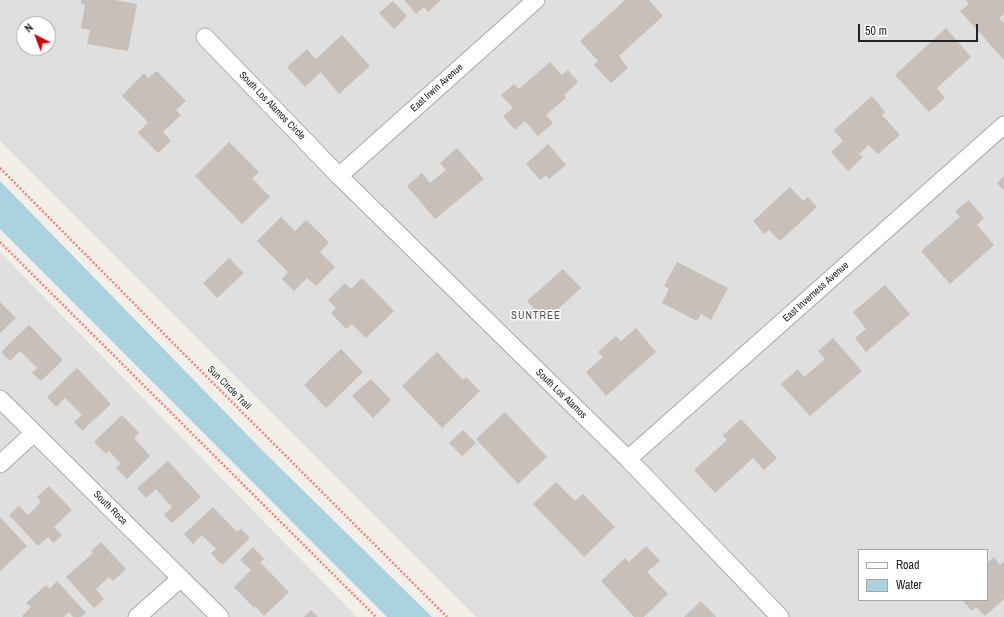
<!DOCTYPE html>
<html>
<head>
<meta charset="utf-8">
<style>
	body { margin:0 }
	#map { position:relative; width:1004px; height:617px; overflow:hidden; background:#f2efe9; font-family:"Archivo Narrow",sans-serif }
	canvas { display:block }
	.legend { position:absolute; left:858px; top:549px; width:130px; height:52px; box-sizing:border-box; background:#fff; border:1px solid #a7a7a7; margin:0; padding:5px 7px; list-style:none; font-size:12px; color:#222 }
	.legend li { display:flex; align-items:center; gap:8px; height:20px }
	.legend b { width:20px; border:1px solid #a7a7a7 }
	.north { position:absolute; left:16px; top:16px; width:40px; height:40px; box-sizing:border-box; background:#fff; border:1px solid #a7a7a7; border-radius:50%; rotate:318deg; font-size:11px; font-weight:700; line-height:16px; text-align:center; color:#222 }
	.north::after { content:''; display:block; margin:auto; width:14px; height:18px; background:#d40000; clip-path:polygon(50% 0,100% 100%,50% 72%,0 100%) }
	.scale { position:absolute; left:858px; top:24px; width:120px; height:18px; box-sizing:border-box; border:2px solid #222; border-top:0; padding-left:5px; font-size:12px; line-height:14px; white-space:nowrap; color:#222; -webkit-text-stroke:3px #fff; paint-order:stroke }
</style>
</head>
<body>
<div id="map">
<canvas width="1004" height="617"></canvas>
<ul class="legend">
<li><b style="height:5px;background:#fff"></b>Road</li>
<li><b style="height:11px;background:#aad3df"></b>Water</li>
</ul>
<div class="north">N</div>
<div class="scale">50 m</div>
</div>
<script>
const ctx = document.querySelector('canvas').getContext('2d');
ctx.lineJoin = 'round';
function fillPath(path, color) { ctx.fillStyle = color; ctx.fill(path, 'evenodd'); }
const toPath = rows => new Path2D(rows.map(r => 'M' + r).join(''));
function stroke(path, color, width, dash) { ctx.strokeStyle = color; ctx.lineWidth = width; ctx.lineCap = dash ? 'butt' : 'round'; ctx.setLineDash(dash || []); ctx.stroke(path); }
function label(font, color, halo, rows, align = 'center') {
  ctx.font = font + ' "Archivo Narrow",sans-serif'; ctx.lineWidth = 3; ctx.setLineDash([]); ctx.textBaseline = 'middle'; ctx.strokeStyle = halo; ctx.fillStyle = color; for (const [text, x, y, turn = 0] of rows) {
    ctx.save(); ctx.translate(x, y); ctx.rotate((+turn || 0) * Math.PI / 180); ctx.textAlign = isNaN(turn) ? turn : align; if (halo) ctx.strokeText(text, 0, 0); ctx.fillText(text, 0, 0); ctx.restore();
  }
}
const residential = toPath([
	[0,0,1004,0,1004,617,476,617,0,141],
	[24,24,48,24,48,48,24,48],
	[859,550,987,550,987,600,859,600],
	[0,252,357,617,0,617]
]);
const water = toPath([
	[0,181,262,450,432,617,387,617,0,229]
]);
const building = toPath([
	[81,0,115,0,137,4,128,51,87,44,90,30,81,28,85,5,81,4],
	[404,0,441,0,428,12,424,7,416,14],
	[625,0,649,0,663,16,619,56,628,68,611,83,594,65,598,61,580,41],
	[966,0,1004,0,1004,14,999,18,1004,23,1004,60,960,11,969,4],
	[393,1,407,16,394,29,379,13],
	[946,28,971,57,937,88,945,98,929,112,895,75],
	[342,35,370,66,339,94,321,72,305,87,287,67,307,49,316,59],
	[550,62,562,75,568,70,578,82,564,95,566,98,546,115,553,123,538,136,525,121,515,130,503,116,513,108,501,95,514,84,519,89],
	[157,71,186,101,176,110,181,115,163,132,171,141,158,153,138,133,148,122,122,96,144,73,148,78],
	[872,96,885,112,882,115,900,135,878,154,869,145,859,154,863,157,848,171,831,152,843,141,834,130],
	[229,142,259,172,252,178,270,197,242,224,195,176],
	[548,144,566,165,549,179,546,175,540,180,526,164],
	[457,148,484,179,435,219,407,186,422,173,430,183,446,170,440,163],
	[1004,176,1004,191,997,183],
	[790,187,803,201,808,197,817,207,780,241,769,230,764,234,753,221],
	[969,200,984,218,977,225,994,245,950,284,921,251,960,217,955,211],
	[281,217,295,231,306,220,329,242,320,252,335,267,316,286,307,278,294,291,282,279,288,272,257,241],
	[229,258,244,273,217,298,203,283],
	[677,262,728,288,711,320,701,314,697,321,662,303,669,289,664,286],
	[563,269,581,288,545,321,527,301],
	[362,278,394,311,366,338,352,324,346,329,331,313,336,308,328,300,345,283,351,289],
	[885,285,910,314,866,352,855,338,866,329,853,312],
	[0,302,16,318,0,333],
	[29,325,63,360,41,381,32,373,37,368,20,351,10,361,1,352],
	[636,328,656,352,606,396,586,372,603,357,598,352,616,336,621,341],
	[833,338,862,371,810,416,781,384,798,369,804,377,825,359,818,351],
	[341,349,363,372,326,408,304,385],
	[437,352,463,380,466,377,480,391,442,428,402,386],
	[77,368,111,404,82,431,74,422,82,415,65,398,56,407,47,397],
	[371,379,391,400,373,418,352,396],
	[505,412,547,457,518,484,476,439],
	[122,415,139,433,134,438,150,456,127,479,116,468,121,464,109,451,106,454,94,442],
	[741,419,777,458,764,470,753,458,715,493,694,470,727,440,723,435],
	[463,430,476,443,462,456,449,443],
	[168,461,201,497,172,523,164,515,172,507,156,489,146,498,137,488],
	[556,482,575,501,583,494,615,527,584,557,533,504],
	[49,486,72,510,54,527,62,535,54,543,48,537,38,546,9,515,19,506,28,515,41,502,37,497],
	[213,507,237,532,241,529,250,538,222,565,211,553,216,549,202,535,193,544,184,534],
	[0,517,27,546,0,571],
	[101,542,126,569,113,581,109,577,96,589,104,599,94,608,66,577,93,553,91,551],
	[646,546,660,561,647,572,668,594,644,617,634,617,601,581,625,558,629,562],
	[253,547,264,559,260,562,289,592,264,616,255,606,254,608,234,587,251,570,240,560],
	[994,557,1000,565,1004,561,1004,599,985,616,976,607,972,611,962,600,987,600,987,563],
	[57,581,86,613,81,617,73,617,69,612,64,617,23,617,22,616,31,607,26,603,46,585,50,589],
	[701,601,716,617,684,617],
	[311,610,318,617,304,617]
]);
const path = toPath([
	[0,168,170,340,447,617],
	[0,242,376,617]
]);
const minor = toPath([
	[205,37,339,176,628,459,780,617],
	[339,176,536,0],
	[0,399,220,617],
	[628,459,1004,125],
	[0,464,34,433],
	[137,617,181,578]
]);
const streetNames = [
	["East Irwin Avenue",437,88,-42],
	["South Los Alamos Circle",272,106,46],
	["East Inverness Avenue",816,292,-42],
	["Sun Circle Trail",229,388,45],
	["South Los Alamos",561,394,44],
	["South Roca",110,508,45]
];
const neighbourhoodNames = [
	["SUNTREE",536,316]
];
fillPath(residential, '#e0dfdf');
fillPath(water, '#aad3df');
fillPath(building, '#c7bfb8');
stroke(minor, '#a9a9a9', 19);
stroke(path, '#fa8072', 2.5, [2, 2]);
stroke(minor, '#fff', 17);
label('10px', '#222', '#fff', streetNames);
ctx.letterSpacing = '1px';
label('11px', '#555', '#fff', neighbourhoodNames);
ctx.letterSpacing = '0px';
</script>
</body>
</html>
